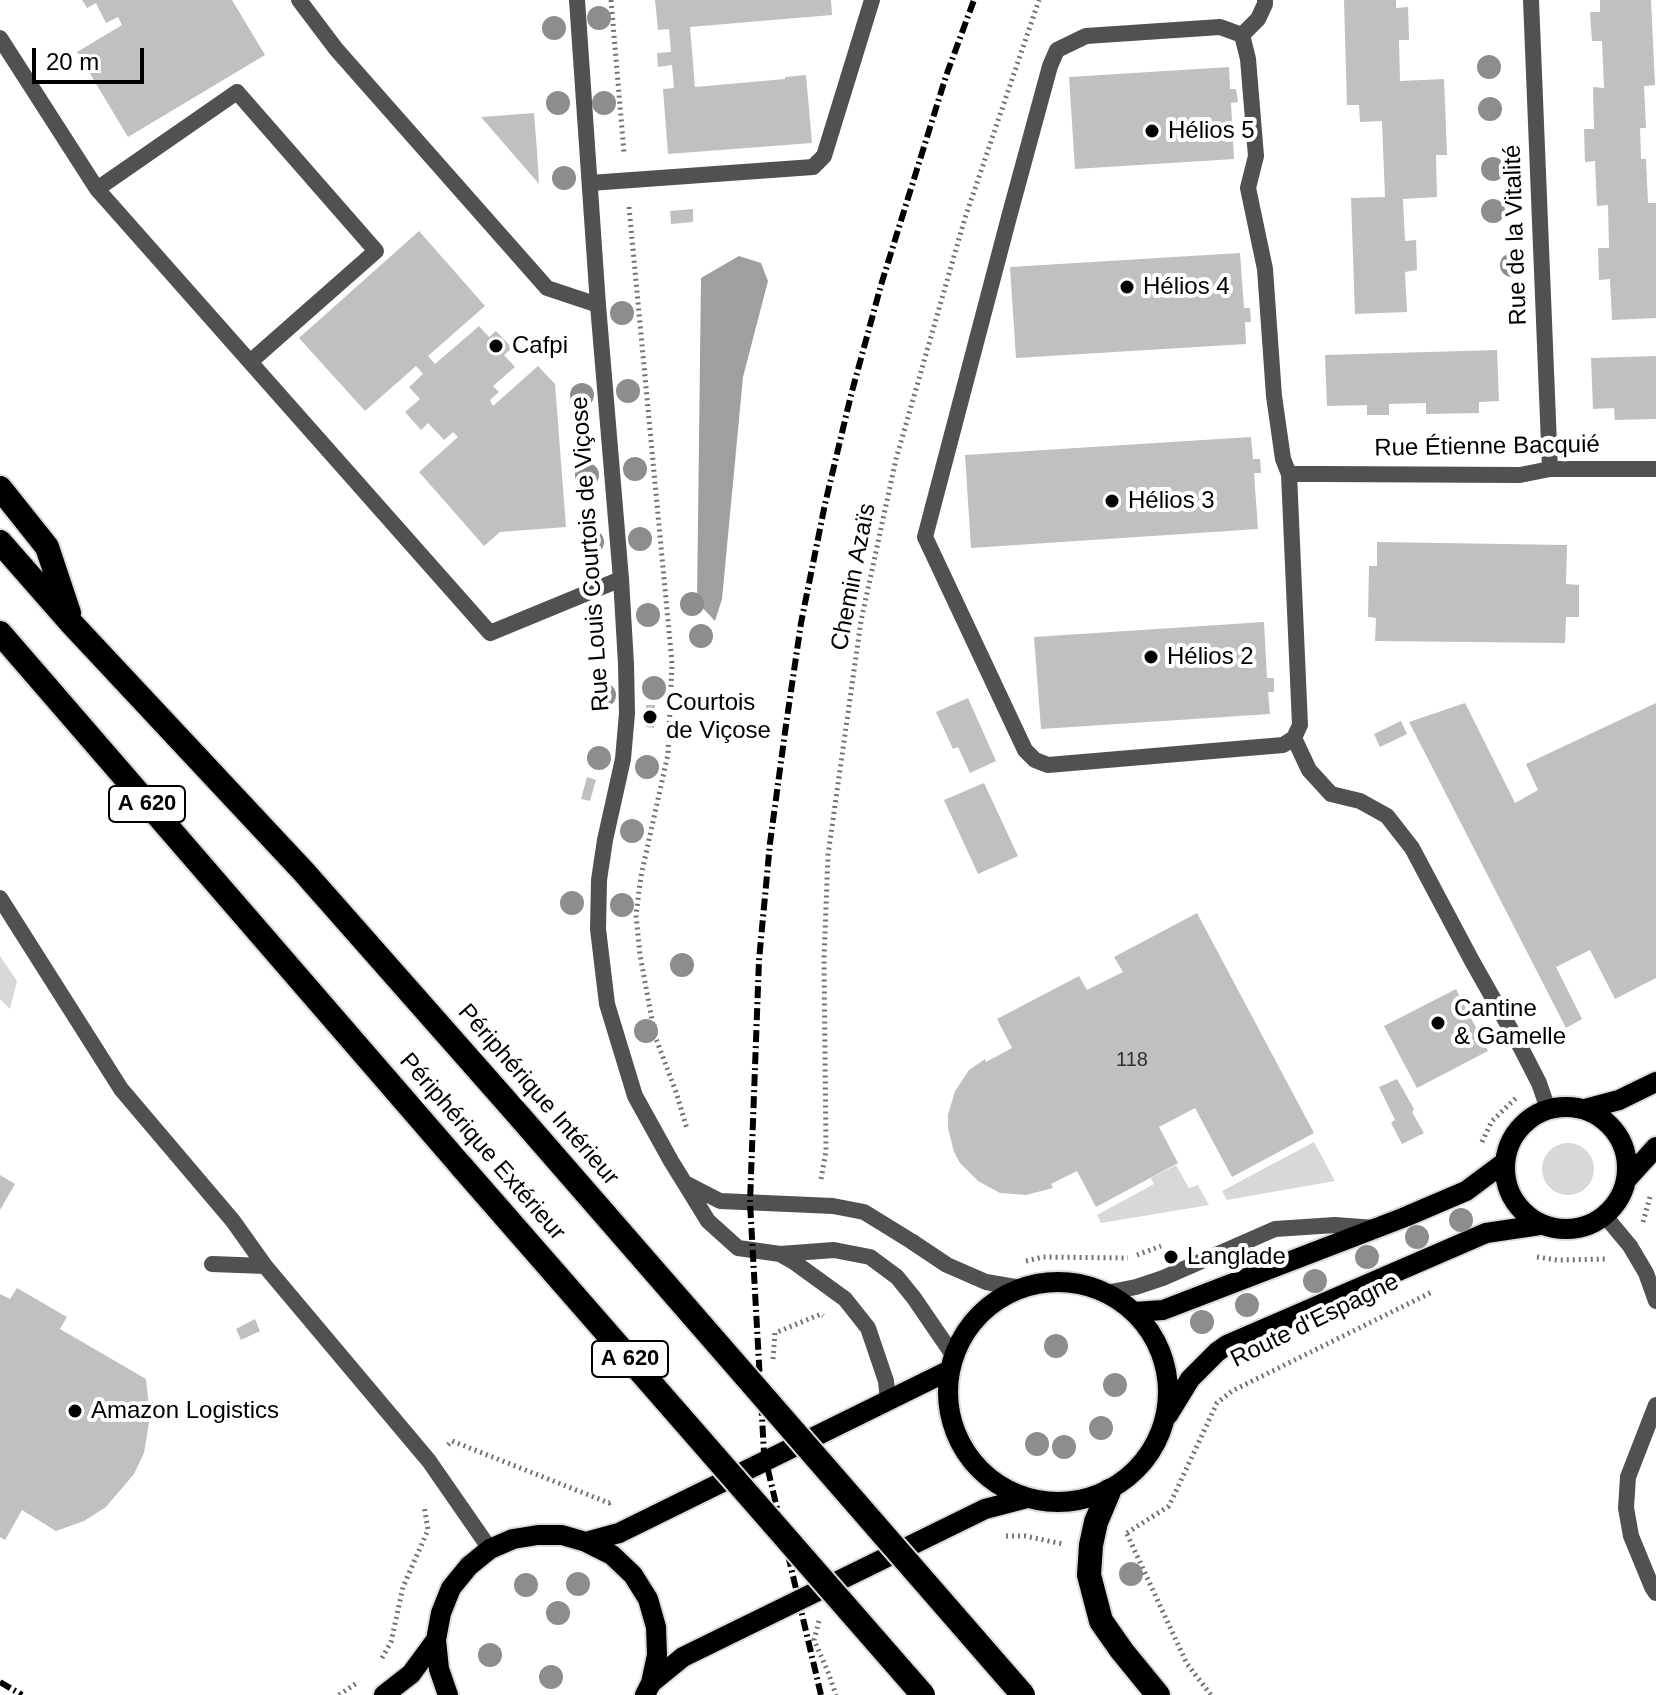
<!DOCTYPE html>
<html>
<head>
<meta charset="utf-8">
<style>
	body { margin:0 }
	#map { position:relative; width:1656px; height:1695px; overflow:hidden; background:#fff; font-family:Arial,sans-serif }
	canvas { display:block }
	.scale { position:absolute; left:32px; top:48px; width:112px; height:36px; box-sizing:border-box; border:4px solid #000; border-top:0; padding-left:10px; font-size:24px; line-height:28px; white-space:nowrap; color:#000; -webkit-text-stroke:6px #fff; paint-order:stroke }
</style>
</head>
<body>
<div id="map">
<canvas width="1656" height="1695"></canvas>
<div class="scale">20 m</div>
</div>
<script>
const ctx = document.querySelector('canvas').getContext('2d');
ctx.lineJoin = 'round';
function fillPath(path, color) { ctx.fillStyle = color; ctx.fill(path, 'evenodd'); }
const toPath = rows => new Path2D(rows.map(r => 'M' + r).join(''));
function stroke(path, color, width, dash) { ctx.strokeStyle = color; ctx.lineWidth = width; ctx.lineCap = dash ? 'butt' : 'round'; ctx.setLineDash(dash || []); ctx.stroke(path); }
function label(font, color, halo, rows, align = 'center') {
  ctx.font = font + ' Arial,sans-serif'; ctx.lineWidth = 8; ctx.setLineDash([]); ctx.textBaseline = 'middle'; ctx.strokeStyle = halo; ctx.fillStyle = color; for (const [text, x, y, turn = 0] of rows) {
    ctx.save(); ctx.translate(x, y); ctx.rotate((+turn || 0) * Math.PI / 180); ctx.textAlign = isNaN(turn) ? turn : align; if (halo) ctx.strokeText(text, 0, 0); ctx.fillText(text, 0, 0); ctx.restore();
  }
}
const green = toPath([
	[0,956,17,981,10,1009,0,999],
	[1314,1142,1335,1181,1227,1200,1222,1191],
	'1542 1169a26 26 0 1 1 52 0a26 26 0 1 1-52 0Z',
	[1176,1165,1189,1188,1198,1185,1209,1205,1101,1223,1097,1215,1154,1184,1151,1178]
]);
const water = toPath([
	[739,256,761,263,768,281,743,377,722,599,715,621,697,602,701,278]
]);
const building = toPath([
	[82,0,232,0,265,55,128,137,77,52,122,25,118,17,106,23,96,3,87,8],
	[655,0,831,0,832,15,690,27,695,87,785,79,785,77,806,75,812,143,668,154,663,89,674,88,672,65,658,67,657,53,671,52,669,29,658,30],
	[1344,0,1396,0,1396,8,1408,7,1409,40,1399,40,1400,81,1444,79,1447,155,1436,155,1437,197,1403,199,1405,241,1416,240,1417,270,1405,272,1407,312,1355,314,1351,198,1385,197,1382,121,1360,122,1359,105,1347,105],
	[1600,0,1651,0,1655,85,1644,86,1646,128,1640,128,1641,159,1646,159,1648,203,1656,203,1656,318,1612,320,1610,279,1599,280,1598,248,1609,248,1608,205,1597,206,1595,161,1585,162,1584,129,1594,129,1593,87,1604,88,1602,41,1592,41,1590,12,1600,12],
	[1229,67,1230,89,1236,89,1238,102,1231,103,1234,159,1075,169,1069,77],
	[534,113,537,151,539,184,481,117],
	[693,209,693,222,671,224,670,211],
	[419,231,485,306,428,356,435,364,479,326,489,337,496,331,512,348,504,355,515,367,493,386,499,392,490,400,493,406,538,366,555,384,566,527,500,532,484,546,419,472,458,437,453,432,444,440,428,423,421,430,405,412,420,399,409,387,423,374,416,366,365,411,299,338],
	[1240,253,1244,308,1250,308,1251,322,1245,322,1246,344,1016,358,1010,267],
	[1497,350,1499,401,1479,402,1479,413,1426,414,1426,403,1389,404,1389,415,1367,415,1367,405,1327,406,1325,355],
	[1656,356,1656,419,1615,420,1614,408,1593,409,1591,358],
	[1251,437,1253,459,1260,459,1261,473,1254,473,1258,529,971,548,965,455],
	[1377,542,1567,545,1566,584,1579,585,1579,617,1566,617,1565,643,1375,641,1376,618,1368,617,1369,566,1377,566],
	[1264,622,1267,678,1274,678,1274,692,1268,692,1270,714,1041,729,1034,637],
	[968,698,996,761,970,773,958,747,953,749,936,712],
	[1465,703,1515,803,1538,790,1526,764,1656,703,1656,978,1615,999,1590,950,1556,967,1582,1019,1566,1028,1409,722],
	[646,705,655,705,654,728,646,727],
	[1401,721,1407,734,1380,747,1374,734],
	[587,777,596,780,590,801,581,799],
	[984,783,1018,856,978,874,944,800],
	[1197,913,1314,1133,1232,1177,1195,1108,1159,1127,1178,1163,1096,1207,1077,1171,1051,1184,1053,1188,1026,1195,1000,1193,978,1181,960,1163,954,1152,948,1128,948,1115,955,1091,969,1070,985,1059,986,1062,1012,1048,997,1019,1079,976,1087,990,1123,972,1114,957],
	[1456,989,1488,1051,1417,1088,1384,1026],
	[1397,1079,1414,1109,1412,1112,1424,1133,1402,1144,1391,1123,1395,1120,1379,1087],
	[0,1175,15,1184,0,1210],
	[17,1288,67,1317,60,1329,146,1379,150,1417,144,1453,134,1474,106,1507,84,1521,56,1531,22,1510,5,1540,0,1537,0,1294,10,1299],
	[255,1319,260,1331,241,1340,236,1329]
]);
const path = toPath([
	[611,0,624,153],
	[629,207,672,663,668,754,641,876,636,915,640,955,655,1036,676,1092,687,1129],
	[1482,1142,1492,1121,1517,1097],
	[821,1179,826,1151,824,958,828,855,861,621,896,459,965,218,1039,0],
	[1643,1222,1650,1197],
	[1137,1255,1161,1246],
	[1537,1257,1557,1260,1607,1259],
	[1026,1261,1043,1257,1128,1258],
	[773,1359,775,1333,821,1314,823,1316],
	[448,1445,452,1441,609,1503,613,1501],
	[1127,1533,1169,1506,1217,1403,1232,1391,1432,1292],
	[1127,1534,1187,1664,1211,1695],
	[1006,1536,1025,1536,1063,1544],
	[819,1621,814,1640,828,1672,836,1695],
	[382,1658,391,1642,403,1587,428,1530,424,1505],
	[339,1695,358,1682]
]);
const service = toPath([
	[299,0,336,49,547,288,598,305],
	[1220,27,1242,35,1248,59,1256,156,1248,188,1265,269,1274,396,1283,459,1289,474,1300,725,1294,738,1283,745,1048,765,1035,760,1025,750,925,537,1009,217,1050,66,1057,50,1086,36,1220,27],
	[1242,35,1258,19,1265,4,1265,0],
	[0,38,97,189,490,633,621,579],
	[590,183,813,167,824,156,872,0],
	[97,189,237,92,376,251,250,362],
	[1289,474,1320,474],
	[1294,738,1309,770,1331,794,1360,801,1387,816,1412,848,1472,961,1520,1046,1539,1083,1548,1109],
	[0,898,121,1089,233,1221,265,1266],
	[212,1264,265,1266,429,1461,490,1549],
	[1106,1293,1136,1287,1163,1278,1275,1229,1335,1225,1375,1228]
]);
const minor = toPath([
	[577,0,598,305,621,579,626,664,627,713,623,759,605,840,599,880,598,929,607,1004,635,1096,671,1161,708,1221,738,1248,780,1254,834,1250,870,1257,897,1277,914,1298,953,1355],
	[1531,0,1550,469],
	[1320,474,1520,475,1550,469,1656,469],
	[685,1183,720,1201,833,1206,864,1212,911,1241,947,1265,986,1282,1021,1288],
	[1605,1216,1630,1246,1646,1273,1656,1301],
	[780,1254,794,1262,845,1299,868,1328,886,1381,888,1401],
	[1656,1405,1628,1477,1626,1508,1631,1536,1652,1587,1656,1593]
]);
const primary = toPath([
	'1505 1168a61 61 0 1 1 122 0a61 61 0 1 1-122 0Z',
	[1585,1109,1619,1100,1656,1082],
	[1627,1179,1656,1147],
	'948 1392a110 110 0 1 1 220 0a110 110 0 1 1-220 0Z',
	[1134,1312,1163,1310,1405,1217,1466,1191,1505,1162],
	[1168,1415,1190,1379,1217,1352,1227,1345,1486,1233,1540,1225],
	[586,1542,619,1533,948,1371],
	[651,1683,683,1657,985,1509,1027,1498],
	[384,1695,411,1674,436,1640],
	[448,1695,439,1669,436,1640,441,1613,451,1588,469,1566,490,1549,513,1539,538,1535,562,1535,586,1542,612,1555,633,1575,648,1599,656,1627,657,1655,651,1683,645,1695]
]);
const motorway = toPath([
	[0,488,47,547,69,613],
	[0,542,72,624,304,872,521,1118],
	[0,633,462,1167],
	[1109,1491,1096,1522,1091,1545,1089,1575,1101,1621,1122,1651,1158,1695]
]);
const rail = toPath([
	[0,1682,22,1695],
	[821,1695,764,1453,750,1202,759,960,770,843,786,725,801,623,825,504,851,395,881,285,946,76,974,0]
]);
const motorwayBridge = toPath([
	[521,1118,1023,1695],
	[462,1167,923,1695]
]);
const trees = [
	[599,18],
	[554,28],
	[1489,67],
	[558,103],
	[604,103],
	[1490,109],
	[1493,169],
	[564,178],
	[1493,211],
	[1512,265],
	[622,313],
	[628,391],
	[582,395],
	[635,469],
	[587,475],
	[640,539],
	[592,542],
	[692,604],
	[648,615],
	[701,636],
	[654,688],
	[604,695],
	[599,758],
	[647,767],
	[632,831],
	[572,903],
	[622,905],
	[682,965],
	[646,1031],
	[1461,1220],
	[1417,1237],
	[1367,1257],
	[1315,1281],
	[1247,1305],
	[1202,1322],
	[1056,1346],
	[1115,1385],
	[1101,1428],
	[1037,1444],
	[1064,1447],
	[1131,1574],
	[578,1584],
	[526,1585],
	[558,1613],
	[490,1655],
	[551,1677]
];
const markers = [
	[1152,131,8,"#000"],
	[1127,287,8,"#000"],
	[496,346,8,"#000"],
	[1112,501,8,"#000"],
	[1151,657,8,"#000"],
	[650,717,8,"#000"],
	[1438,1023,8,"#000"],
	[1171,1257,8,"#000"],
	[75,1411,8,"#000"]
];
const numberNames = [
	["118",1132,1060]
];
const shields = [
	[147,804,76],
	[630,1359,76]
];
const shieldNames = [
	["A 620",147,804],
	["A 620",630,1359]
];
const poiNames = [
	["Hélios 5",1168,131],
	["Hélios 4",1143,287],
	["Cafpi",512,346],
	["Hélios 3",1128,501],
	["Hélios 2",1167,657],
	["Courtois",666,703],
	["de Viçose",666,731],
	["Cantine",1454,1009],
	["& Gamelle",1454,1037],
	["Langlade",1187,1257],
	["Amazon Logistics",91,1411]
];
const streetNames = [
	["Rue de la Vitalité",1516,235,-92],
	["Rue Étienne Bacquié",1487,447,-1],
	["Rue Louis Courtois de Viçose",591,554,-94],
	["Chemin Azaïs",854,577,-79],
	["Périphérique Intérieur",538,1095,49],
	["Périphérique Extérieur",482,1147,49],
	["Route d'Espagne",1315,1321,-26]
];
fillPath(green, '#d8d8d8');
fillPath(water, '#9f9f9f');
fillPath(building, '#c0c0c0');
stroke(primary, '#dbdbdb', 24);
stroke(motorway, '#dbdbdb', 28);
stroke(path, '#737373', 5, [2, 4]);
stroke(service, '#515151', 16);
stroke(minor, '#515151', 16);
stroke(primary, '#000', 20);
stroke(motorway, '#000', 24);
stroke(rail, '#000', 6, [12, 4, 2, 4]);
stroke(motorwayBridge, '#dbdbdb', 28, []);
stroke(motorwayBridge, '#000', 24);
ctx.fillStyle = '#8d8d8d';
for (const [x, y] of trees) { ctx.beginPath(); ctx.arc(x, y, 12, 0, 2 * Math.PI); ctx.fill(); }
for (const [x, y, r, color] of markers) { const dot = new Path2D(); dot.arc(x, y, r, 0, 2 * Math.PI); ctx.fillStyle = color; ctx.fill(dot); stroke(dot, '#fff', 3); }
label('20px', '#303030', null, numberNames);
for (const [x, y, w] of shields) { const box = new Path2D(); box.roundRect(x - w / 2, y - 18, w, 36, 6); ctx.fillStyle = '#fff'; ctx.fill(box); stroke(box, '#000', 2); }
label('bold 22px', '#000', null, shieldNames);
label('24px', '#000', '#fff', poiNames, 'left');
label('24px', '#000', '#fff', streetNames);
</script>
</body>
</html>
